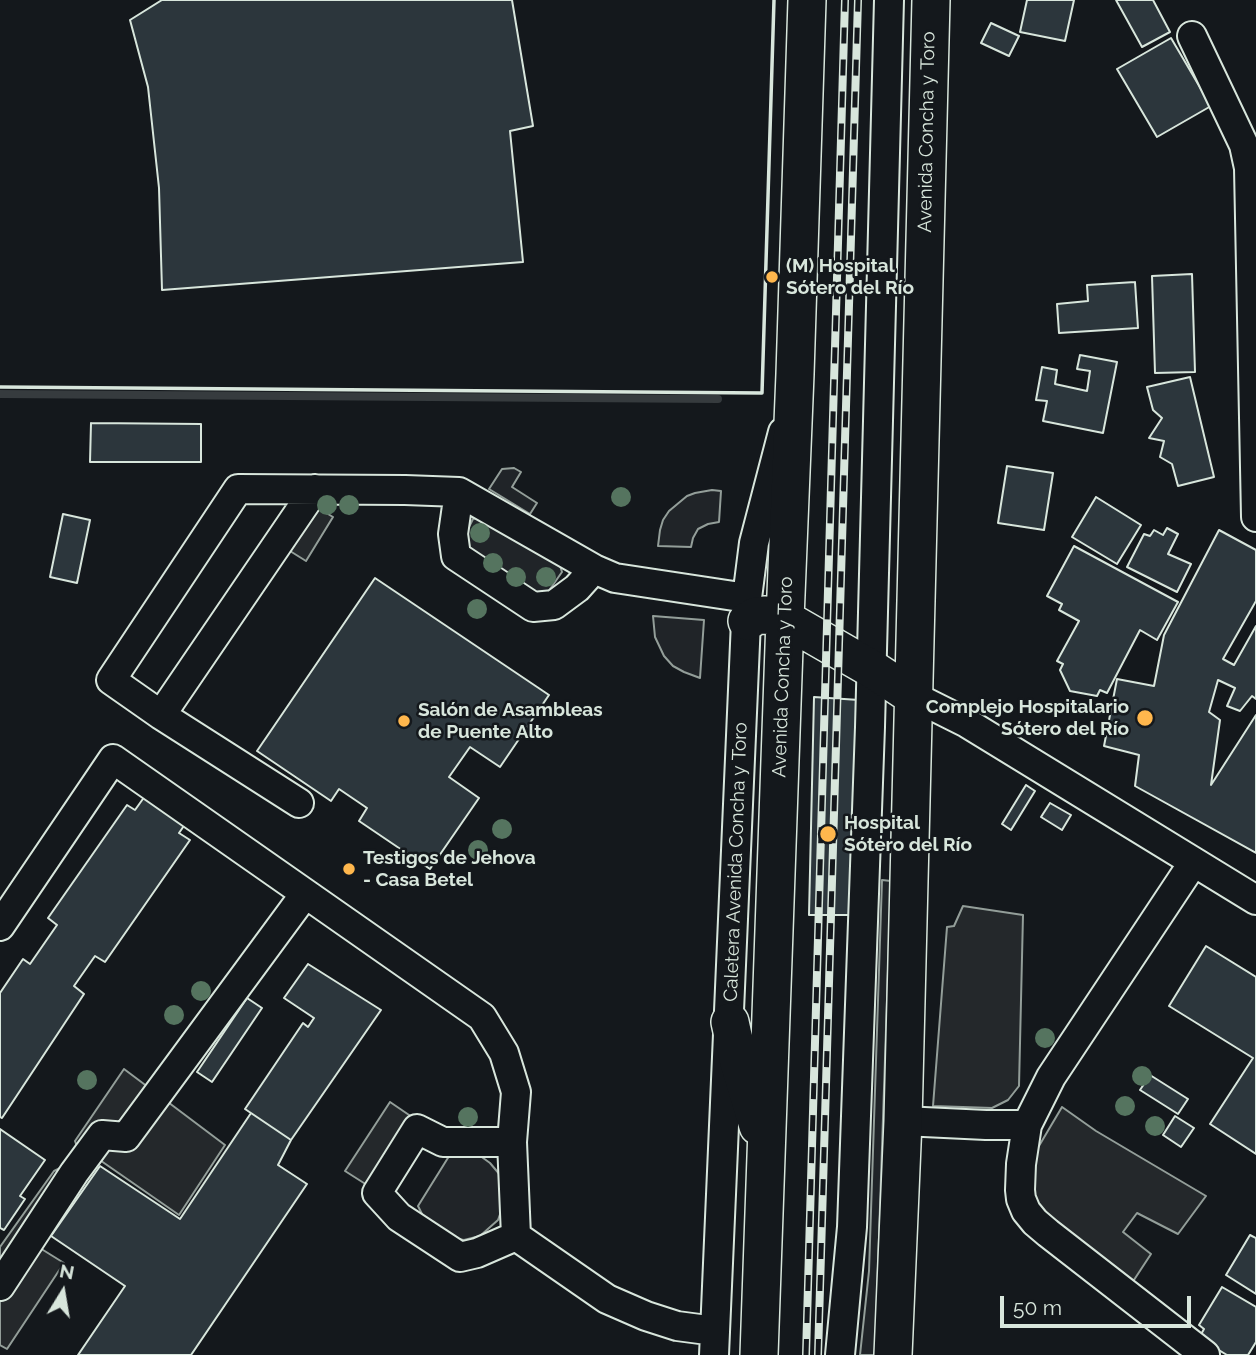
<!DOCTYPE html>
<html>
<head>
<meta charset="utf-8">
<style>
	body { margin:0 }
	#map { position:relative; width:1256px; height:1355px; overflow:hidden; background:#14181c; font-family:Raleway,sans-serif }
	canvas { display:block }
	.north { position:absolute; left:28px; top:1257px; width:70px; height:70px; -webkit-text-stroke:5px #14181c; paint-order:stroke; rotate:11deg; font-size:19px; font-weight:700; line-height:28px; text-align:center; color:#d8e6dc }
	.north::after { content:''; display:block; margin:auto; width:24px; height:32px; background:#d8e6dc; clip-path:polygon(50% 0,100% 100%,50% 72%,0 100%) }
	.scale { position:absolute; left:1000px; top:1296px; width:191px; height:32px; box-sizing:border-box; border:4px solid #d8e6dc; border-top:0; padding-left:9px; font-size:21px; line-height:24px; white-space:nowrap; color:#d8e6dc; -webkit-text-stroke:5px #14181c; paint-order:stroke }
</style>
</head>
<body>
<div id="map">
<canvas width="1256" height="1355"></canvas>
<div class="north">N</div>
<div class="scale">50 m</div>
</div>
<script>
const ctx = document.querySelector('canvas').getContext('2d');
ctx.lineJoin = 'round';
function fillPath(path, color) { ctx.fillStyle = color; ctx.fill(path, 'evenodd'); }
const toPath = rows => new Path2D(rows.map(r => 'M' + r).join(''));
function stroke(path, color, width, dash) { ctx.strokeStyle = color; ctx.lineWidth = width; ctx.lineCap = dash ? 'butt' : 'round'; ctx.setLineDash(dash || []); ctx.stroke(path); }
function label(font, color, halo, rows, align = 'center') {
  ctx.font = font + ' Raleway,sans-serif'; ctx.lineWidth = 5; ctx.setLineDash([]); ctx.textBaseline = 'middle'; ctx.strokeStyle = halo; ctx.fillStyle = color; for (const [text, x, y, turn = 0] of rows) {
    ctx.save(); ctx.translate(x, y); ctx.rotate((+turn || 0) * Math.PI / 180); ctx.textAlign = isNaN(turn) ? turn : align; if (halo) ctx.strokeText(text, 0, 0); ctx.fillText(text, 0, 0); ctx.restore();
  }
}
const green = toPath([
	[514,468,521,472,512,487,537,503,530,514,489,489,502,469,514,468],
	[712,490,721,491,719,522,708,524,698,529,693,538,691,547,658,546,660,530,663,520,669,511,687,496,695,493,712,490],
	[485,515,557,556,562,572,548,592,533,594,461,543,473,519,485,515],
	[653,616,704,620,700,678,684,672,673,666,664,656,655,637,653,616],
	[882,880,891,881,875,1355,860,1355,869,1271,882,880],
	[451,1153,479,1155,490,1163,501,1176,504,1203,498,1220,480,1236,464,1240,446,1237,425,1220,418,1206,451,1153]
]);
const parking = toPath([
	[318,508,333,517,306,561,290,551,318,508],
	[963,906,1023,915,1019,1086,1008,1100,992,1108,933,1106,947,927,954,926,963,906],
	[124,1069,225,1145,179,1215,94,1156,35,1245,64,1263,7,1349,0,1345,0,1247,54,1171,81,1158,75,1141,124,1069],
	[390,1102,412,1117,367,1185,345,1171,390,1102],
	[1062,1107,1096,1131,1206,1196,1178,1234,1137,1213,1123,1232,1151,1254,1130,1286,1035,1204,1027,1175,1036,1151,1062,1107]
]);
const stream = toPath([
	[0,394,718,399]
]);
const building = toPath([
	[162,0,512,0,533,126,510,131,523,262,162,290,159,188,148,87,130,20,162,0],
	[1027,0,1074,0,1065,41,1020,32,1027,0],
	[1116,0,1153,0,1170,32,1142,47,1116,0],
	[991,23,1019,36,1009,56,981,43,991,23],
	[1171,38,1211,106,1157,137,1117,69,1171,38],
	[1192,274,1195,372,1155,373,1152,276,1192,274],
	[1135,282,1138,328,1059,333,1057,304,1088,301,1087,285,1135,282],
	[1080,355,1117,362,1103,433,1043,421,1047,401,1036,400,1042,367,1057,370,1055,384,1087,391,1090,371,1077,369,1080,355],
	[1190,377,1214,477,1178,486,1172,464,1160,457,1164,441,1149,438,1162,418,1153,410,1147,387,1190,377],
	[91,423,201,424,201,462,90,462,91,423],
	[1007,466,1053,473,1044,530,998,523,1007,466],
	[1096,497,1141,525,1117,564,1072,537,1096,497],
	[63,514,90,520,77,583,50,577,63,514],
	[1167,528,1178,534,1168,554,1191,564,1177,592,1127,567,1144,534,1150,536,1154,530,1163,535,1167,528],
	[1219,530,1256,550,1256,601,1223,659,1234,665,1256,626,1256,699,1252,696,1240,711,1227,706,1235,688,1218,680,1209,712,1220,720,1211,785,1256,715,1256,853,1135,786,1139,755,1104,746,1117,679,1154,686,1164,635,1219,530],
	[1074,546,1178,602,1157,640,1140,630,1107,693,1100,690,1097,696,1070,691,1060,670,1063,664,1057,661,1079,621,1059,610,1062,604,1047,596,1074,546],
	[375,578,549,695,500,767,470,747,449,777,479,798,430,869,359,821,367,808,339,789,331,801,257,751,375,578],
	[814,697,859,700,852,915,809,915,814,697],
	[1026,785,1035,791,1011,830,1002,824,1026,785],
	[150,789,190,817,179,833,190,840,105,962,95,956,74,986,84,994,2,1118,0,1117,0,993,23,959,30,964,57,925,48,918,127,805,135,810,150,789],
	[1050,803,1071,815,1062,830,1041,817,1050,803],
	[1206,946,1256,977,1256,1154,1210,1124,1253,1058,1169,1006,1206,946],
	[308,964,381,1010,291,1140,245,1109,303,1023,308,1027,314,1018,284,998,308,964],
	[247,998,262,1008,212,1082,197,1072,247,998],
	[1150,1075,1188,1099,1178,1114,1140,1090,1150,1075],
	[251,1113,291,1140,278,1165,307,1184,191,1355,78,1355,125,1286,51,1236,100,1166,180,1219,251,1113],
	[1175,1116,1194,1128,1181,1147,1163,1135,1175,1116],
	[0,1129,45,1160,20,1196,25,1199,4,1230,0,1228,0,1129],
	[1250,1235,1256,1238,1256,1294,1226,1275,1250,1235],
	[1222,1287,1256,1307,1256,1342,1248,1355,1227,1355,1199,1338,1204,1329,1199,1325,1222,1287]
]);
const minor = toPath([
	[1192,36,1244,145,1249,168,1256,517],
	[459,492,453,534,456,556,533,607,554,605,577,588,594,569],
	[913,696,967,723,1256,900],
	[161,715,315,489],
	[299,803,161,715,111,680,238,489,405,490,459,492,594,569,615,578,747,598],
	[1193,863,1051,1077,1027,1125,1021,1164,1020,1190,1021,1199,1026,1211,1035,1222,1048,1233,1205,1355],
	[0,926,113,759,482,1017,504,1053,516,1092,512,1142,516,1236,607,1299,646,1316,677,1326,715,1331],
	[903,1121,986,1125,1027,1125],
	[512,1142,443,1142,417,1129,377,1193,399,1217,460,1257,477,1253,516,1236],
	[0,1286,74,1173,102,1135,126,1137,305,894],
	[714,1355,747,598,754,543,783,432],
	[840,1355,852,1227,870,727,889,0]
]);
const major = toPath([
	[747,621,756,616,764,615,775,616,785,619,872,669,913,696],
	[730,1022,739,1063,758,1126],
	[759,1355,785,619,795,374,807,0],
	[893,1355,903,1121,931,0]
]);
const rail = toPath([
	[806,1355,845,0],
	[818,1355,858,0]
]);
const wall = toPath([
	[0,387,762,393,774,0]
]);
const trees = [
	[621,497],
	[327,505],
	[349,505],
	[480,533],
	[493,563],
	[516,577],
	[546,577],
	[477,609],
	[502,829],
	[478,850],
	[201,991],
	[174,1015],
	[1045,1038],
	[1142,1076],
	[87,1080],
	[1125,1106],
	[468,1117],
	[1155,1126]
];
const markers = [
	[772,277,7,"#ffb74d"],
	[1145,718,9,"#ffb74d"],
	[404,721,7,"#ffb74d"],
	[828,834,9,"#ffb74d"],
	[349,869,7,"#ffb74d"]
];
const streetNames = [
	["Avenida Concha y Toro",927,132,-89],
	["Avenida Concha y Toro",783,677,-88],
	["Caletera Avenida Concha y Toro",736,862,-88]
];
const poiNames = [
	["(M) Hospital",786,266],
	["Sótero del Río",786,288],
	["Complejo Hospitalario",1129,707,"right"],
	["Sótero del Río",1129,729,"right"],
	["Salón de Asambleas",418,710],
	["de Puente Alto",418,732],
	["Hospital",844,823],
	["Sótero del Río",844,845],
	["Testigos de Jehova",363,858],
	["- Casa Betel",363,880]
];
fillPath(green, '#202428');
stroke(green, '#939e99', 2);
fillPath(parking, '#24282b');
stroke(parking, '#939e99', 2);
stroke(stream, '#363b3e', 8);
fillPath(building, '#2c363c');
stroke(building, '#d8e6dc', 2);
stroke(minor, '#d8e6dc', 32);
stroke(major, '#d8e6dc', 40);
stroke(minor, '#14181c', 28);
stroke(major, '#14181c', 37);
stroke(rail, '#d8e6dc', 8);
stroke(rail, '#14181c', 5, [16]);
stroke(wall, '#d8e6dc', 3.5);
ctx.fillStyle = '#55745f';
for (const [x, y] of trees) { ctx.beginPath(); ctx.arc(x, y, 10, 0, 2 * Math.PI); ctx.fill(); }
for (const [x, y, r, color] of markers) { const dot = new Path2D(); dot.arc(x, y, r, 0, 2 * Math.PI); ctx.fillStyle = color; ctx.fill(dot); stroke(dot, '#14181c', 2.5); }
label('19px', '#d8e6dc', '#14181c', streetNames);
label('bold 19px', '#d8e6dc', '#14181c', poiNames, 'left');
</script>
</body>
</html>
